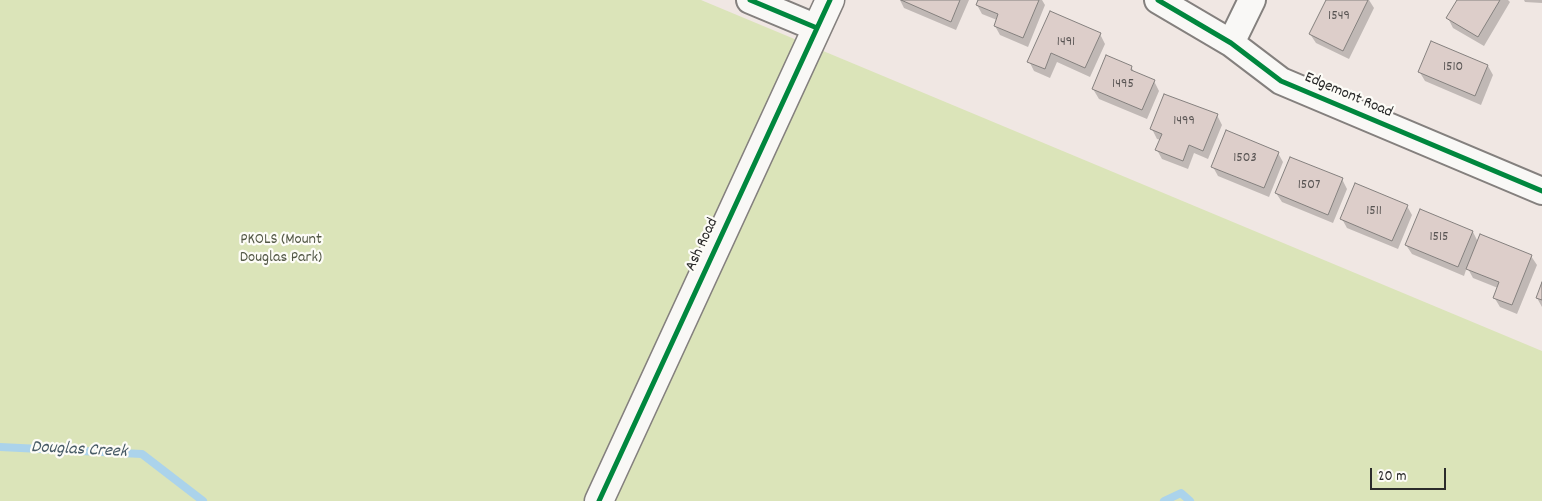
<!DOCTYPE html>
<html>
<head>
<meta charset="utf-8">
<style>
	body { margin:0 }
	#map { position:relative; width:1542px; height:501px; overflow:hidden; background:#f0e7e3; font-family:Dekko,sans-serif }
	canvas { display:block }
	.scale { position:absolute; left:1370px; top:468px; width:76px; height:22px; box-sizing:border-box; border:2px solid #2b2b2b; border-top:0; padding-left:6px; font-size:15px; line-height:18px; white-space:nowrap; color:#2b2b2b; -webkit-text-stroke:4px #fdfcf7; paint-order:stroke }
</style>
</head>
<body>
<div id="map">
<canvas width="1542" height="501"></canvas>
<div class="scale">20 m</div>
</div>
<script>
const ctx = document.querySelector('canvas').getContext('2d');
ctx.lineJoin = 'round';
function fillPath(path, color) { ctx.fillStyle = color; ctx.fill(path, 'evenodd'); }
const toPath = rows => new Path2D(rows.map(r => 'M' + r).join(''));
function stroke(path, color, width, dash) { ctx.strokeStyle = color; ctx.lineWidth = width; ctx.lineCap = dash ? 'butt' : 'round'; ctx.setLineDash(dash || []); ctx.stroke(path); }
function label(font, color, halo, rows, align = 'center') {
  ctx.font = font + ' Dekko,sans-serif'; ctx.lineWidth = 4.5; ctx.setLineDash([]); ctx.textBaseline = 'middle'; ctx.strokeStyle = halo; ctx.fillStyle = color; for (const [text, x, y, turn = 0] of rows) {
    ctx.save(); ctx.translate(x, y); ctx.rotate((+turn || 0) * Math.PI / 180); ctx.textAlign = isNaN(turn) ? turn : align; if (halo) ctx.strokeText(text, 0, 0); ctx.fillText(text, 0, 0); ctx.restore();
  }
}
const green = toPath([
	[0,0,701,0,1542,351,1542,501,0,501]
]);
const shadow = toPath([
	[900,0,969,0,956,30,904,8],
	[979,0,1042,0,1045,5,1028,47,1000,35,995,26,997,20,982,14,977,5],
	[1327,0,1369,0,1374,8,1349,59,1316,43,1310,34],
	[1458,0,1508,0,1510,2,1484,46,1453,28,1448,18],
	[1524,0,1542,0,1542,3,1525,2],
	[1100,34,1105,44,1090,77,1057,62,1050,78,1034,71,1029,61],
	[1432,42,1488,66,1493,75,1481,105,1425,81,1419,71],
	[1131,67,1135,73,1154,81,1159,91,1147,119,1099,99,1093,89],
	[1217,115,1222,125,1208,159,1194,153,1188,169,1162,159,1157,150,1161,140,1157,139,1152,129],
	[1278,153,1283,162,1269,197,1218,176,1213,167],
	[1342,179,1347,189,1333,223,1282,202,1276,193],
	[1407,206,1412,215,1398,249,1347,228,1342,219],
	[1473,232,1478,242,1531,256,1537,265,1517,314,1500,307,1494,297,1498,288,1473,278,1467,267,1464,276,1412,254,1406,245],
	[1542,285,1542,307,1537,298]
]);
const stream = toPath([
	[0,447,142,454,203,501],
	[1164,501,1181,493,1190,501]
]);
const building = toPath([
	[901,0,960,0,951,22,901,0],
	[978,0,1039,0,1023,38,994,26,998,14,976,5,978,0],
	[1326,0,1368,0,1343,51,1309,34,1326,0],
	[1457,0,1500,0,1478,37,1446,18,1457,0],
	[1050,11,1101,33,1085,68,1051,53,1045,69,1027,62,1050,11],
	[1431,41,1488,65,1475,96,1418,72,1431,41],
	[1106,55,1132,66,1131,70,1155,80,1142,110,1092,89,1106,55],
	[1164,94,1218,114,1203,151,1189,145,1183,161,1155,150,1162,134,1150,129,1164,94],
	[1226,130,1279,152,1264,188,1211,167,1226,130],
	[1290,157,1343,178,1328,215,1275,193,1290,157],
	[1355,183,1408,205,1392,241,1340,219,1355,183],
	[1420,209,1473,231,1458,267,1405,245,1420,209],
	[1480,234,1532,255,1512,305,1493,298,1499,282,1466,269,1480,234],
	[1542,282,1542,300,1536,298,1542,282]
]);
const street = toPath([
	[750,0,817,28],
	[1158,0,1231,43,1281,81,1542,191],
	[1231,43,1252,0]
]);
const secondary = toPath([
	[599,501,830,0]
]);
const cycleway = toPath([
	[750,0,817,28],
	[1158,0,1231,43,1281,81,1542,191],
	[599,501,830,0]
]);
const numberNames = [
	["1549",1339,17],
	["1491",1066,43],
	["1510",1453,68],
	["1495",1123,85],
	["1499",1184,122],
	["1503",1245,159],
	["1507",1309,186],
	["1511",1374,212],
	["1515",1439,238]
];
const streetNames = [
	["Edgemont Road",1348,96,23],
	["Ash Road",703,245,-65]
];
const parkNames = [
	["PKOLS (Mount",281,241],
	["Douglas Park)",281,259]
];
const waterNames = [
	["Douglas Creek",79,451,3]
];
fillPath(green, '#dbe4b9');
fillPath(shadow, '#0003');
stroke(stream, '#abd3eb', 8);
fillPath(building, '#ddceca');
stroke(building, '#84807e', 1);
stroke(street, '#84807e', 30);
stroke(secondary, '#84807e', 31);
stroke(street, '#f9f8f6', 26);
stroke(secondary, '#f9f8f6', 28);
stroke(cycleway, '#00873e', 5);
label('14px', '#585453', null, numberNames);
label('16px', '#2b2b2b', '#fdfcf7', streetNames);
label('16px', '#535846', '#fdfcf7', parkNames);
label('italic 18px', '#485b66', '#fdfcf7', waterNames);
</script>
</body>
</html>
